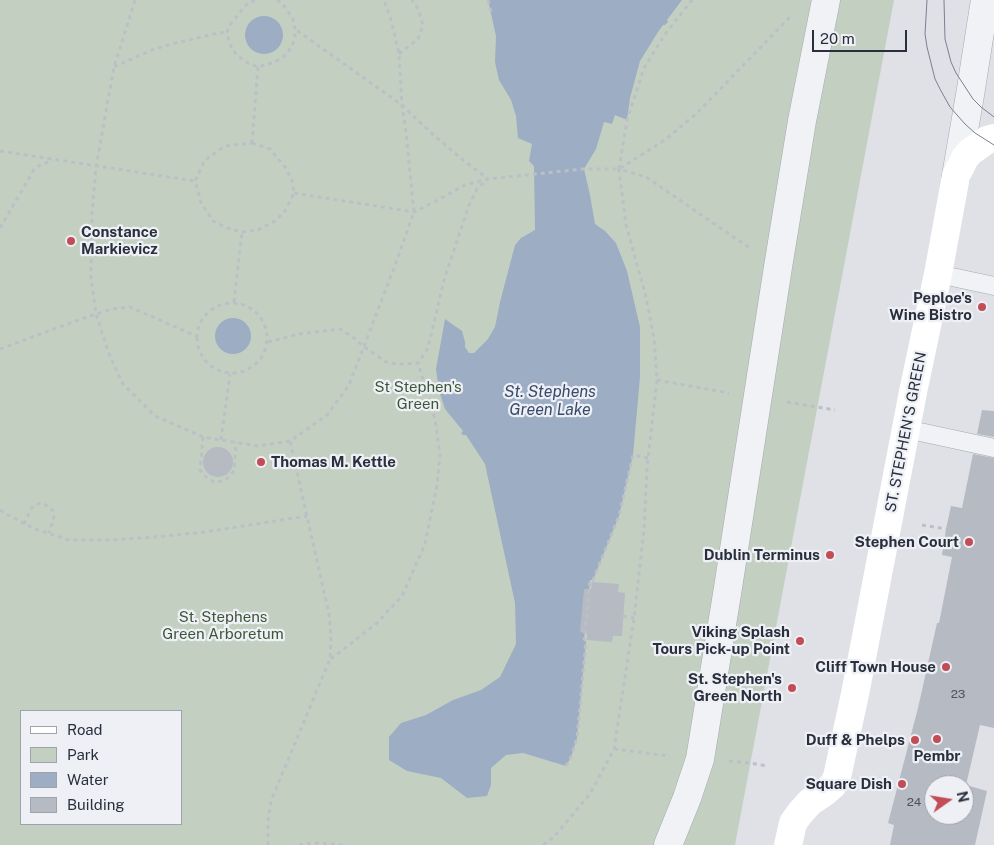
<!DOCTYPE html>
<html>
<head>
<meta charset="utf-8">
<style>
	body { margin:0 }
	#map { position:relative; width:994px; height:845px; overflow:hidden; background:#dfe1e7; font-family:"Public Sans",sans-serif }
	canvas { display:block }
	.legend { position:absolute; left:20px; top:710px; width:162px; height:115px; box-sizing:border-box; background:#eef0f5; border:1px solid #9fa3ab; margin:0; padding:6px 9px; list-style:none; font-size:15px; color:#292f3c }
	.legend li { display:flex; align-items:center; gap:10px; height:25px }
	.legend b { width:25px; border:1px solid #9fa3ab }
	.north { position:absolute; left:924px; top:775px; width:50px; height:50px; box-sizing:border-box; background:#eef0f5; border:1px solid #9fa3ab; border-radius:50%; rotate:77deg; font-size:14px; font-weight:700; line-height:20px; text-align:center; color:#292f3c }
	.north::after { content:''; display:block; margin:auto; width:18px; height:22px; background:#c24d57; clip-path:polygon(50% 0,100% 100%,50% 72%,0 100%) }
	.scale { position:absolute; left:812px; top:30px; width:95px; height:22px; box-sizing:border-box; border:2px solid #292f3c; border-top:0; padding-left:6px; font-size:15px; line-height:18px; white-space:nowrap; color:#292f3c; -webkit-text-stroke:4px #eef0f5; paint-order:stroke }
</style>
</head>
<body>
<div id="map">
<canvas width="994" height="845"></canvas>
<ul class="legend">
<li><b style="height:6px;background:#fff"></b>Road</li>
<li><b style="height:14px;background:#c3d0c1"></b>Park</li>
<li><b style="height:14px;background:#9cadc4"></b>Water</li>
<li><b style="height:14px;background:#b6bac3"></b>Building</li>
</ul>
<div class="north">N</div>
<div class="scale">20 m</div>
</div>
<script>
const ctx = document.querySelector('canvas').getContext('2d');
ctx.lineJoin = 'round';
function fillPath(path, color) { ctx.fillStyle = color; ctx.fill(path, 'evenodd'); }
const toPath = rows => new Path2D(rows.map(r => 'M' + r).join(''));
function stroke(path, color, width, dash) { ctx.strokeStyle = color; ctx.lineWidth = width; ctx.lineCap = dash ? 'butt' : 'round'; ctx.setLineDash(dash || []); ctx.stroke(path); }
function label(font, color, halo, rows, align = 'center') {
  ctx.font = font + ' "Public Sans",sans-serif'; ctx.lineWidth = 4.5; ctx.setLineDash([]); ctx.textBaseline = 'middle'; ctx.strokeStyle = halo; ctx.fillStyle = color; for (const [text, x, y, turn = 0] of rows) {
    ctx.save(); ctx.translate(x, y); ctx.rotate((+turn || 0) * Math.PI / 180); ctx.textAlign = isNaN(turn) ? turn : align; if (halo) ctx.strokeText(text, 0, 0); ctx.fillText(text, 0, 0); ctx.restore();
  }
}
const green = toPath([
	[0,0,894,0,735,845,0,845],
	[21,711,181,711,181,824,21,824]
]);
const water = toPath([
	[488,0,682,0,667,20,668,22,665,25,663,25,658,32,640,61,630,98,627,120,615,115,612,124,604,122,596,149,584,169,590,195,595,224,605,231,616,243,627,271,640,327,640,377,633,455,619,516,593,580,590,580,584,639,586,641,577,738,571,757,566,766,523,753,506,755,491,768,491,785,487,796,467,798,441,778,407,771,389,760,389,737,401,723,426,715,453,700,481,690,500,677,516,644,515,603,485,464,466,435,463,435,461,433,463,431,445,409,439,391,436,369,445,319,462,331,465,342,465,347,469,353,474,353,488,339,495,327,500,302,515,245,521,238,535,230,534,166,529,161,532,144,518,138,516,116,511,100,499,80,495,62,496,36],
	'245 35a19 19 0 1 1 38 0a19 19 0 1 1-38 0Z',
	'215 336a18 18 0 1 1 36 0a18 18 0 1 1-36 0Z'
]);
const building = toPath([
	[982,410,994,411,994,437,977,434],
	'203 462a15 15 0 1 1 30 0a15 15 0 1 1-30 0Z',
	[973,454,994,458,994,728,980,725,966,785,987,791,975,845,890,845,894,825,888,823,918,708,937,623,939,623,952,557,942,555,946,529,951,506,962,508],
	[934,785,964,785,964,815,934,815],
	[592,582,619,584,618,592,625,593,622,636,613,636,612,642,587,640,587,633,580,632,584,589,591,589]
]);
const path = toPath([
	[135,0,114,67,96,167,92,214,91,276,96,314,109,354,123,384,155,416,203,437,258,446,290,441,327,415,349,385,394,268,414,212,406,132,402,105,399,54,391,20,384,0],
	[255,0,246,5,241,11,230,25,227,32,228,38,232,49,238,56,248,63,258,67,275,62,284,56,291,48,295,38,295,29,293,19,282,3,277,0],
	[488,0,491,12],
	[399,54,418,39,423,25,418,9,412,0],
	[114,67,152,50,171,44,214,34,227,32],
	[252,143,270,149,285,167,292,180,294,193,285,211,275,221,258,230,242,232,227,228,213,221,201,202,195,181,205,160,225,146,252,143],
	[252,143,258,67],
	[0,151,195,181],
	[619,169,627,120,644,68,665,34,692,0],
	[294,193,414,212,436,201,465,185,488,179,583,169,619,169,665,140,696,114,790,17],
	[0,228,35,168,42,164,53,161],
	[234,302,242,232],
	'197 338a35 35 0 1 1 70 0a35 35 0 1 1-70 0Z',
	[268,342,299,334,340,329,354,338,364,347,388,363,403,364,418,363,428,348,444,280,469,205,477,189,488,179,463,160,430,132,402,105,295,29],
	[0,349,81,319,112,309,130,307,196,336],
	[657,380,729,393],
	[787,402,835,410],
	[203,437,200,470,207,478,214,482,223,481,228,478,234,471,236,442],
	[221,440,230,374],
	[0,510,8,515,35,529,69,540,112,540,155,537,205,532,307,516],
	[24,524,31,509,35,505,41,503,50,507,53,511,54,517,49,533],
	[922,525,946,529],
	[623,616,634,618],
	[331,659,377,623,402,596,425,544,437,485,440,455,435,419,418,363],
	[614,749,670,756],
	[729,761,750,763,767,766],
	[566,766,571,757,577,738,586,641,584,639,590,580,593,580,619,516,633,455,648,458],
	[268,845,268,821,271,801,330,659,331,637,329,614,290,441],
	[299,845,304,844,318,843,343,845],
	[543,845,554,837,590,794,614,749,634,618,644,530,647,468,657,380,654,338,645,293,626,225,619,169,646,177,751,249]
]);
const lane = toPath([
	[938,274,994,286],
	[906,429,994,448]
]);
const street = toPath([
	[956,176,970,95,985,0],
	[668,845,687,798,700,759,727,594,778,267,802,121,826,0]
]);
const secondary = toPath([
	[788,845,793,823,800,813,810,802,825,792,833,785,837,777,855,694,913,392,938,274,956,176,965,158,970,152,987,140,994,138]
]);
const tram = toPath([
	[927,0,925,34,927,47,935,79,940,89,950,107,965,124,975,133,994,145],
	[944,0,945,39,951,62,956,73,973,99,981,107,994,117]
]);
const markers = [
	[71,241,5,"#c24d57"],
	[982,307,5,"#c24d57"],
	[261,462,5,"#c24d57"],
	[969,542,5,"#c24d57"],
	[830,555,5,"#c24d57"],
	[800,641,5,"#c24d57"],
	[946,667,5,"#c24d57"],
	[792,688,5,"#c24d57"],
	[937,739,5,"#c24d57"],
	[915,740,5,"#c24d57"],
	[902,784,5,"#c24d57"]
];
const numberNames = [
	["23",958,694],
	["24",914,802]
];
const poiNames = [
	["Constance",81,232,"left"],
	["Markievicz",81,249,"left"],
	["Peploe's",972,298],
	["Wine Bistro",972,315],
	["Thomas M. Kettle",271,462,"left"],
	["Stephen Court",959,542],
	["Dublin Terminus",820,555],
	["Viking Splash",790,632],
	["Tours Pick-up Point",790,649],
	["Cliff Town House",936,667],
	["St. Stephen's",782,679],
	["Green North",782,696],
	["Duff & Phelps",905,740],
	["Pembr",937,756,"center"],
	["Square Dish",892,784]
];
const parkNames = [
	["St Stephen's",418,387],
	["Green",418,404],
	["St. Stephens",223,617],
	["Green Arboretum",223,634]
];
const streetNames = [
	["ST. STEPHEN'S GREEN",906,432,-79]
];
const waterNames = [
	["St. Stephens",550,392],
	["Green Lake",550,410]
];
fillPath(green, '#c3d0c1');
fillPath(water, '#9cadc4');
fillPath(building, '#b6bac3');
stroke(lane, '#a5a8b0', 19);
stroke(street, '#a5a8b0', 29);
stroke(path, '#bdbfc6', 3, [4, 4]);
stroke(lane, '#f1f2f6', 18);
stroke(street, '#f1f2f6', 28);
stroke(secondary, '#fff', 28);
stroke(tram, '#7a808f', 1);
for (const [x, y, r, color] of markers) { const dot = new Path2D(); dot.arc(x, y, r, 0, 2 * Math.PI); ctx.fillStyle = color; ctx.fill(dot); stroke(dot, '#eef0f5', 2); }
label('12px', '#4c525e', null, numberNames);
label('bold 15px', '#292f3c', '#eef0f5', poiNames, 'right');
label('15px', '#3b5738', '#eef0f5', parkNames);
label('15px', '#292f3c', '#eef0f5', streetNames);
label('italic 16px', '#374b6d', '#eef0f5', waterNames);
</script>
</body>
</html>
